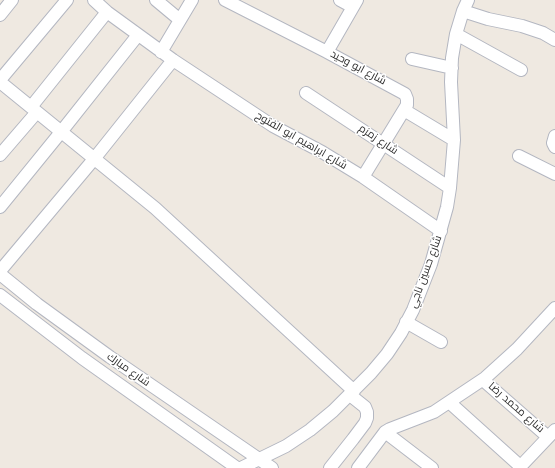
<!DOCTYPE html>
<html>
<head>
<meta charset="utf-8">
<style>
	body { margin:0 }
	canvas { display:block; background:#efe9e1 }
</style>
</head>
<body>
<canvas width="555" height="468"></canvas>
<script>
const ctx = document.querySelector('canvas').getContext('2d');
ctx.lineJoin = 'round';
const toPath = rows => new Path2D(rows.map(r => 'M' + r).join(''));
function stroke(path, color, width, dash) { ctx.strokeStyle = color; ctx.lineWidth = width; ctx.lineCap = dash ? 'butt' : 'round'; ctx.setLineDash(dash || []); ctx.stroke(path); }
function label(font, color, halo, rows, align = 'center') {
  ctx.font = font + ' Jost,Cairo,sans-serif'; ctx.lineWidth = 3; ctx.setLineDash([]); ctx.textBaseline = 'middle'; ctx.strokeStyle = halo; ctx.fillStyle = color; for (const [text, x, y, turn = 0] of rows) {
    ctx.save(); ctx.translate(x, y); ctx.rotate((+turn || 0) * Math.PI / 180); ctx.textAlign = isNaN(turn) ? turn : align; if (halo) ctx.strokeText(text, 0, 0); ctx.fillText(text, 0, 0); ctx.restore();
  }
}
const minor = toPath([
	[94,0,107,12,173,60,273,126,322,152,363,177,441,231],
	[156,0,180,20],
	[225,0,327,52,405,94,407,99,407,105,363,177],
	[340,0,353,7],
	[463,11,488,19,522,26,543,33,555,40],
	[0,15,12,0],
	[456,34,521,70],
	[161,52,192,0],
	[327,52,357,0],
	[412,59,452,68],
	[0,80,67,0],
	[0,82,155,208,354,391],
	[306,93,450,188],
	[31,107,107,12],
	[404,110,454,140],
	[555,136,553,143,555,147],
	[0,155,37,112],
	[519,156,555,174],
	[0,207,61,132,138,35],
	[0,271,94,159,173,60],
	[0,274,37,304,110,357,272,468],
	[0,295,82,358,237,468],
	[406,322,441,342],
	[483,380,548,437],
	[449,402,520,466],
	[385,432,432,468],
	[241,468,286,446,310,430,333,411,371,373,387,354,401,333,413,310,431,264,447,207,450,188,454,140,451,82,452,58,456,34,463,11,468,0],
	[330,468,353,439,365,423,367,418,367,412,365,407,350,395],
	[358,468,385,432,390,429,434,412,485,378,517,349,555,308],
	[519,468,555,430]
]);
const streetNames = [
	["شارع ابو وحيد",358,68,28],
	["شارع زمزم",378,140,34],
	["شارع ابراهيم ابو الفتوح",301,141,30],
	["شارع حسين ناجي",426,272,-70],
	["شارع مبارك",128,370,35],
	["شارع محمد رضا",516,408,41]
];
stroke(minor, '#b4b7c1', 14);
stroke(minor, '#fff', 12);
label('11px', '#2e2e2e', '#fff', streetNames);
</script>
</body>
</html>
